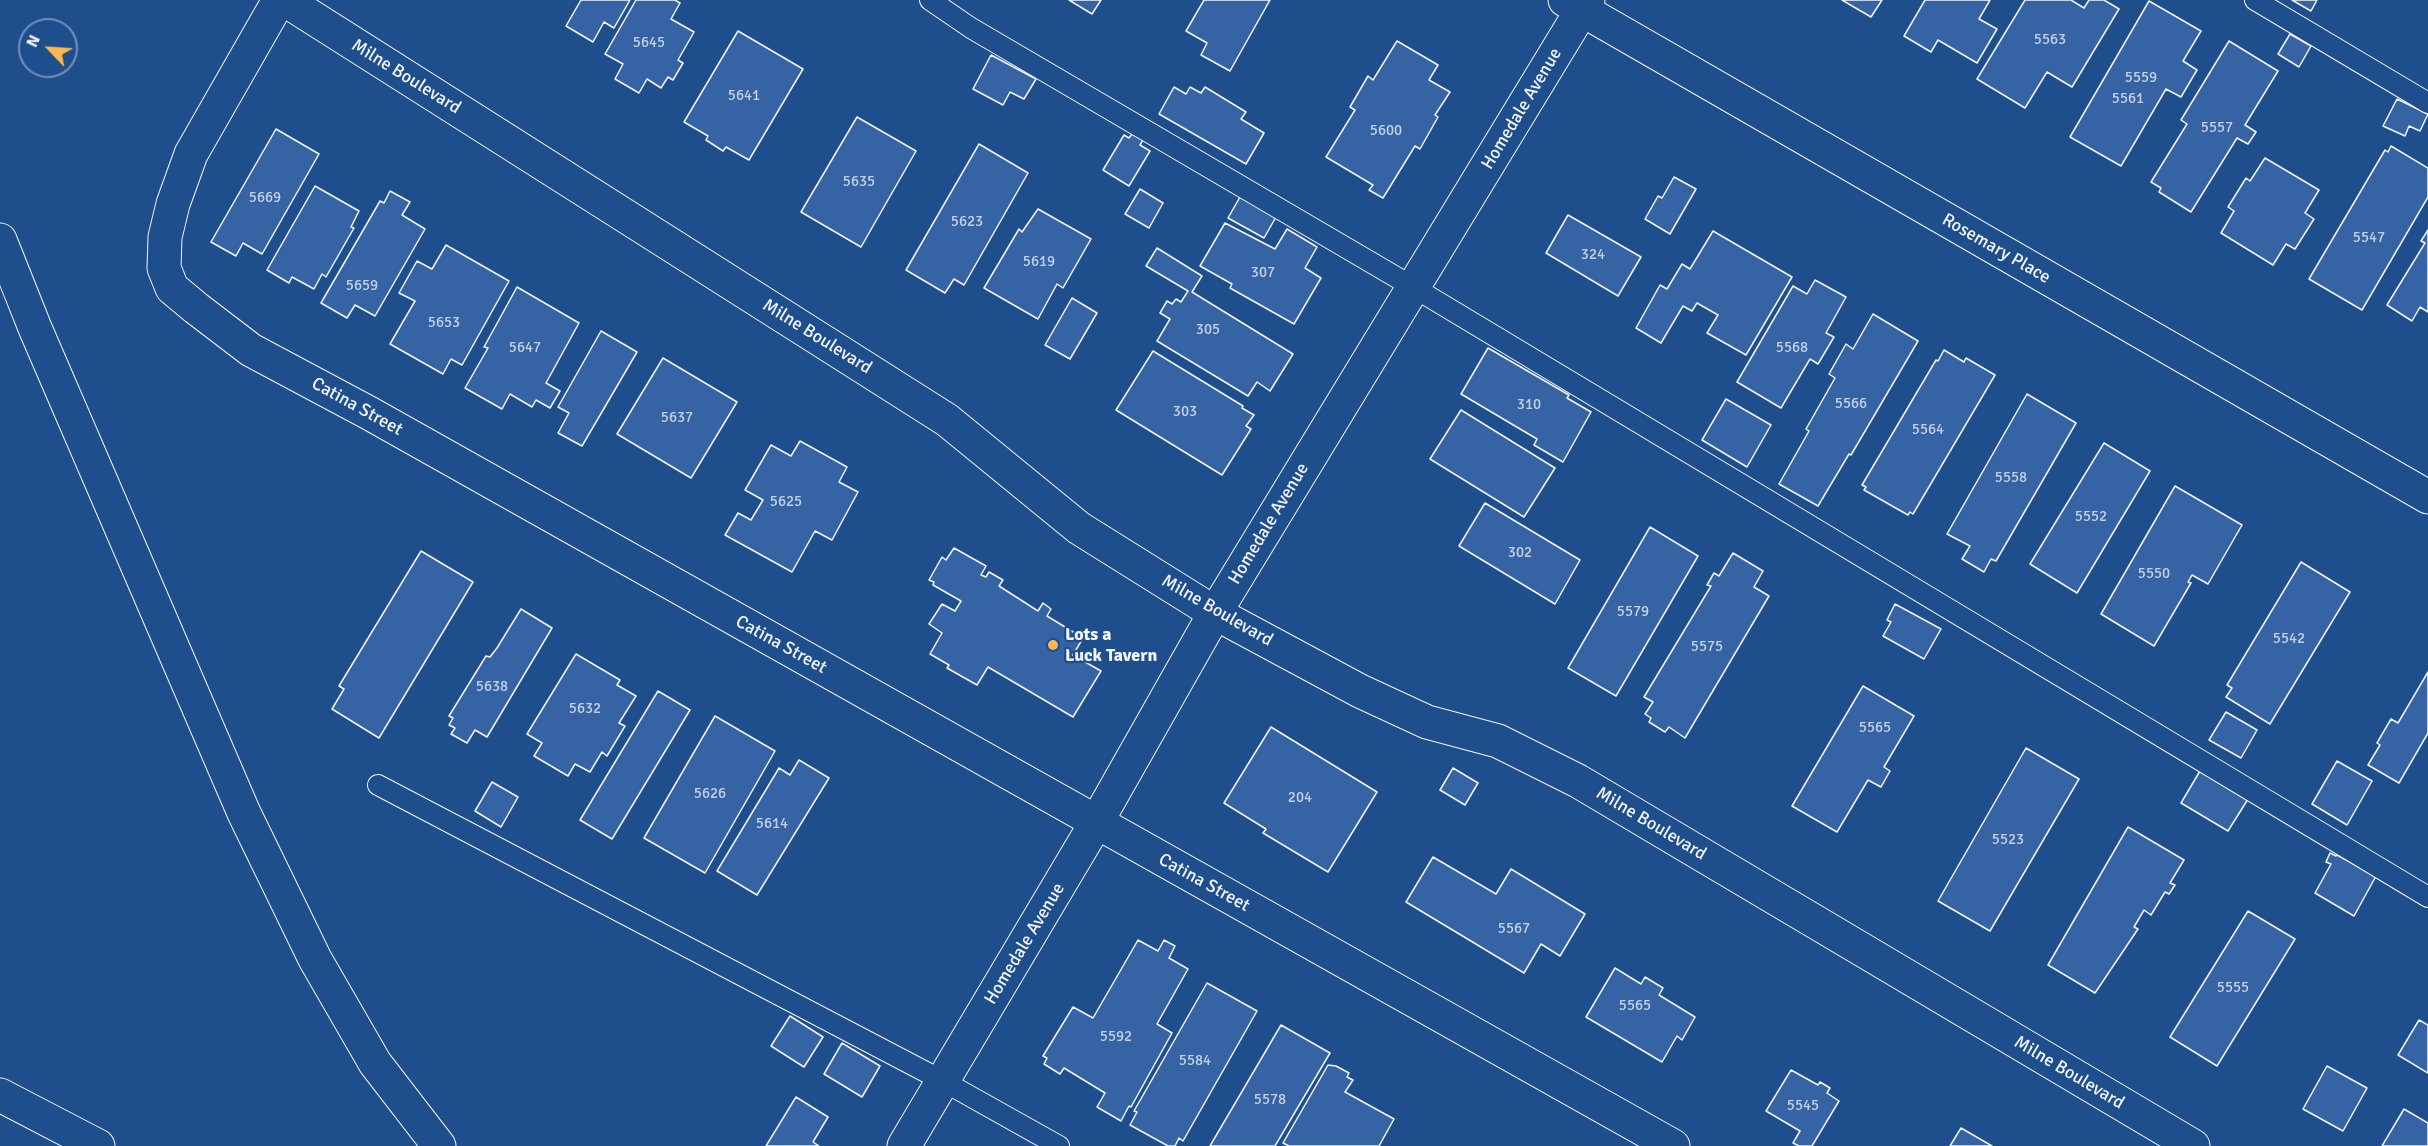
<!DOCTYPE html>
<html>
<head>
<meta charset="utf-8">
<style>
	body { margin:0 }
	#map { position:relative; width:2428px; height:1146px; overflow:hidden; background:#1f4e8c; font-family:Signika,sans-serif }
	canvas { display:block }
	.north { position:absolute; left:18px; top:18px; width:60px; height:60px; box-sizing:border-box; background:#1f4e8c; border:2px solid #7391ba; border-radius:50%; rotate:295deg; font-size:16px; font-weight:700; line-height:24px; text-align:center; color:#f2f6ff }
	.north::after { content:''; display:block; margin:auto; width:21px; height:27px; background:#ffb74d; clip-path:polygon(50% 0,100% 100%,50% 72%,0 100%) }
</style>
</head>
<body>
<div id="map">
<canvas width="2428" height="1146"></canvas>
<div class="north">N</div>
</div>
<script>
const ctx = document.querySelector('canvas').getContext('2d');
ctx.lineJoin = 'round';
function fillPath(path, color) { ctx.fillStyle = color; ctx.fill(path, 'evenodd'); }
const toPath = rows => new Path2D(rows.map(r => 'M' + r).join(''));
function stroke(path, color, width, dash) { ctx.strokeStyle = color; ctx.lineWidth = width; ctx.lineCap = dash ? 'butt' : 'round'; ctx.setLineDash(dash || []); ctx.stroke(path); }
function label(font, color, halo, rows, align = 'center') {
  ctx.font = font + ' Signika,sans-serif'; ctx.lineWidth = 4.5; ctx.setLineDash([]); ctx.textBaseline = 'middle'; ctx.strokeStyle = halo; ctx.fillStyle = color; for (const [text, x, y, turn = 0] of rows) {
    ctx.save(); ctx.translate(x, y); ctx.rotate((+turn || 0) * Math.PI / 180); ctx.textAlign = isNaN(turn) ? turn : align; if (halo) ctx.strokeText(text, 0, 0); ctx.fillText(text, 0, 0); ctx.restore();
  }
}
const building = toPath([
	[581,0,630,0,614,28,604,22,593,42,566,26,581,0],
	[636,0,675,0,680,3,671,19,694,32,678,60,683,63,673,80,668,77,661,88,647,79,639,93,615,79,623,64,605,54,636,0],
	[1069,0,1101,0,1092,14,1069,0],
	[1204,0,1270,0,1230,71,1201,55,1207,43,1186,31,1204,0],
	[1842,0,1882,0,1871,17,1842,0],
	[1925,0,1990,0,1979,19,1997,29,1977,63,1938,40,1931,52,1904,36,1925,0],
	[2025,0,2071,0,2084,8,2089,0,2104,0,2119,9,2072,87,2047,72,2025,108,1977,79,2025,0],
	[2292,0,2317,0,2311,11,2292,0],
	[2149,1,2201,31,2183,61,2197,70,2181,97,2166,89,2121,166,2070,137,2149,1],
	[738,31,803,69,749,160,726,147,723,151,706,140,708,136,684,122,738,31],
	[2290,34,2311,46,2299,67,2278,54,2290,34],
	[1397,41,1438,65,1429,80,1450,92,1435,115,1438,117,1420,149,1415,146,1383,198,1369,190,1373,185,1326,157,1355,110,1350,107,1368,76,1373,80,1397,41],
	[2229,41,2278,71,2245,125,2256,132,2248,144,2237,138,2191,212,2159,192,2161,188,2151,182,2187,124,2181,120,2229,41],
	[991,55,1036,79,1024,99,1010,92,1003,105,973,89,991,55],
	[1174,87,1186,94,1190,87,1201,93,1205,87,1246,112,1241,119,1264,133,1246,164,1159,114,1174,87],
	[2397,99,2428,114,2420,131,2409,126,2405,136,2383,126,2397,99],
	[857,117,916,151,861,247,801,212,857,117],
	[276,129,319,154,262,254,243,243,236,256,211,242,276,129],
	[1132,134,1143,140,1140,145,1150,151,1129,186,1103,170,1124,135,1129,138,1132,134],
	[979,144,1028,173,964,285,954,279,945,293,906,270,979,144],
	[2391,146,2428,168,2428,197,2362,310,2309,279,2385,150,2388,152,2391,146],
	[2265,158,2319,190,2305,213,2314,219,2295,249,2286,244,2273,265,2221,233,2234,211,2228,207,2246,178,2250,181,2265,158],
	[1674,177,1696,189,1670,234,1645,219,1658,196,1662,198,1674,177],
	[315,186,359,211,351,227,354,228,326,277,322,274,314,289,292,277,289,283,267,270,315,186],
	[1140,189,1163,203,1149,228,1125,214,1140,189],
	[390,191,410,202,402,215,425,229,375,316,355,305,347,318,321,303,380,201,384,203,390,191],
	[1240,197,1276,217,1264,238,1228,218,1240,197],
	[1038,209,1091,239,1063,288,1057,284,1038,319,984,288,1019,229,1022,232,1038,209],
	[1568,215,1641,257,1618,296,1546,253,1568,215],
	[1225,223,1275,249,1287,229,1317,247,1305,268,1321,278,1294,324,1230,288,1232,284,1200,266,1225,223],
	[2428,230,2428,312,2420,307,2412,321,2387,305,2425,243,2421,241,2428,230],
	[1713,231,1792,277,1746,355,1707,333,1718,315,1697,303,1692,311,1683,306,1661,343,1636,328,1660,285,1667,289,1682,264,1690,269,1713,231],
	[446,245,509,281,462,365,451,359,443,374,390,344,415,301,399,293,417,261,432,269,446,245],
	[1157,248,1202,276,1192,292,1293,354,1270,391,1257,382,1248,396,1157,341,1170,319,1160,313,1167,301,1172,304,1176,299,1181,302,1188,291,1146,266,1157,248],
	[1815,280,1846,297,1826,333,1834,337,1818,364,1810,359,1781,408,1737,382,1793,286,1807,294,1815,280],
	[517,287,579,323,546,383,560,391,550,408,536,400,532,407,510,394,502,409,465,388,488,348,484,347,517,287],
	[1072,298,1097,313,1070,359,1045,345,1072,298],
	[1873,314,1918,341,1851,455,1849,454,1818,506,1779,484,1809,431,1806,429,1835,378,1829,374,1846,344,1853,349,1873,314],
	[601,331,637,352,582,446,558,433,569,413,558,407,601,331],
	[1488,348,1569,395,1567,398,1591,412,1563,462,1534,445,1537,439,1461,394,1488,348],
	[1944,350,1964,362,1966,358,1995,375,1913,514,1910,512,1908,515,1864,490,1866,487,1862,485,1936,360,1938,361,1944,350],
	[1153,351,1243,406,1242,408,1254,415,1246,426,1251,429,1222,475,1116,410,1153,351],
	[663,358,737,402,691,478,617,434,663,358],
	[2027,394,2076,423,1996,561,1991,559,1984,572,1962,559,1970,546,1947,534,2027,394],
	[1726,399,1771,425,1747,467,1702,440,1726,399],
	[1461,410,1555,468,1524,517,1430,459,1461,410],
	[800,441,847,467,839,482,858,492,832,540,815,531,792,572,725,535,738,513,751,520,763,500,745,490,771,445,791,456,800,441],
	[2104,443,2150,471,2077,593,2030,564,2104,443],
	[2175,486,2242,525,2208,584,2192,575,2188,582,2191,583,2154,646,2101,614,2175,486],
	[1485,503,1580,560,1555,604,1459,546,1485,503],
	[1650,527,1698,556,1616,696,1568,668,1650,527],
	[954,548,986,566,981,575,986,577,989,572,1003,580,999,586,1038,611,1043,603,1051,609,1047,616,1083,638,1073,655,1101,671,1073,717,988,667,977,685,947,668,949,665,930,654,942,633,929,624,942,604,955,611,961,601,933,585,934,582,929,580,942,557,946,560,954,548],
	[421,551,473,582,379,738,332,709,344,689,339,686,421,551],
	[1733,553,1763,571,1754,587,1769,596,1685,738,1669,727,1665,732,1649,722,1651,718,1645,714,1653,702,1644,697,1711,586,1707,585,1714,573,1719,576,1733,553],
	[2301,562,2350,592,2270,724,2226,697,2232,688,2227,685,2301,562],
	[1895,604,1941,629,1924,659,1883,636,1891,622,1887,620,1895,604],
	[521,609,552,628,487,737,475,730,467,743,451,734,455,728,449,725,453,718,449,716,486,656,490,657,497,648,521,609],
	[576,654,620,680,617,685,636,696,619,723,625,726,607,756,602,752,590,772,575,764,568,776,534,756,542,743,527,734,576,654],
	[2428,672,2428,733,2399,783,2368,765,2380,745,2377,743,2391,719,2398,723,2428,672],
	[1863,686,1914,716,1884,767,1890,771,1881,787,1868,780,1837,832,1792,806,1863,686],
	[658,691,690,710,612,839,580,820,658,691],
	[2226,712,2257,730,2241,758,2209,740,2226,712],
	[715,716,775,751,705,873,644,838,715,716],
	[1271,727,1377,792,1328,872,1263,833,1266,829,1224,803,1271,727],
	[2026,748,2079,779,1990,931,1938,901,2026,748],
	[799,760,829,778,757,895,717,871,779,768,790,775,799,760],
	[2337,761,2372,781,2347,825,2312,804,2337,761],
	[1453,768,1478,783,1465,805,1440,790,1453,768],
	[2200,771,2248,799,2228,831,2181,803,2200,771],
	[492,782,518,797,501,827,475,811,492,782],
	[2128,827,2184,860,2170,883,2175,885,2169,894,2165,892,2151,915,2144,910,2134,927,2138,929,2095,993,2048,965,2128,827],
	[2330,853,2336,856,2337,855,2376,876,2354,916,2315,893,2331,864,2326,862,2330,853],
	[1433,857,1496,894,1511,869,1585,914,1560,956,1541,944,1524,973,1406,902,1433,857],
	[2248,911,2295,939,2217,1066,2170,1037,2248,911],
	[1138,940,1158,951,1164,940,1175,946,1169,958,1188,969,1157,1024,1172,1033,1131,1107,1129,1106,1121,1121,1097,1107,1105,1093,1064,1068,1060,1074,1044,1064,1047,1058,1043,1056,1073,1007,1093,1018,1138,940],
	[1615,968,1641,984,1645,977,1663,988,1659,995,1695,1017,1682,1040,1677,1036,1662,1062,1586,1017,1615,968],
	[1207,983,1257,1011,1183,1141,1179,1138,1175,1146,1168,1146,1130,1125,1137,1112,1134,1111,1207,983],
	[790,1016,823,1037,804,1067,771,1046,790,1016],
	[2419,1020,2428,1025,2428,1073,2398,1055,2419,1020],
	[1281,1025,1330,1053,1275,1146,1210,1146,1281,1025],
	[842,1043,880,1066,862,1097,824,1074,842,1043],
	[1328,1065,1336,1066,1349,1073,1347,1077,1353,1080,1345,1092,1394,1119,1379,1146,1289,1146,1283,1143,1328,1065],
	[2327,1066,2367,1088,2343,1131,2303,1109,2327,1066],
	[1791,1070,1818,1085,1820,1082,1830,1088,1827,1093,1839,1101,1812,1146,1799,1146,1793,1143,1800,1131,1766,1111,1791,1070],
	[796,1097,828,1117,813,1142,819,1146,766,1146,796,1097],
	[2404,1109,2428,1123,2428,1146,2382,1146,2404,1109],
	[1961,1128,1992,1146,1950,1146,1961,1128]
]);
const service = toPath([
	[930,0,971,28,1413,287,2428,897],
	[2255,0,2428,103],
	[378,785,943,1081,1059,1146]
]);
const minor = toPath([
	[279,0,191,154,173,204,165,237,164,268,172,288,196,308,251,350,369,413,1673,1146],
	[285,0,947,420,1079,528,1215,613,1360,691,1427,722,1498,741,1578,781,2193,1146],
	[1565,0,2428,497],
	[904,1146,1096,823,1215,613,1588,0]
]);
const motorway = toPath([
	[0,240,35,328,244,813,315,959,375,1063,439,1146],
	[0,1095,98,1146]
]);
const markers = [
	[1053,645,6,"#ffb74d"]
];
const numberNames = [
	["5563",2050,40],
	["5645",649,43],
	["5559",2141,78],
	["5641",744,96],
	["5561",2128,99],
	["5557",2217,128],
	["5600",1386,131],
	["5635",859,182],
	["5669",265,198],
	["5623",967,222],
	["5547",2369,238],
	["324",1593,255],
	["5619",1039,262],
	["307",1263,273],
	["5659",362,286],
	["5653",444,323],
	["305",1208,330],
	["5647",525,348],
	["5568",1792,348],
	["5566",1851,404],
	["310",1529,405],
	["303",1185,412],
	["5637",677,418],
	["5564",1928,430],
	["5558",2011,478],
	["5625",786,502],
	["5552",2091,517],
	["302",1520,553],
	["5550",2154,574],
	["5579",1633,612],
	["5542",2289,639],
	["5575",1707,647],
	["5638",492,687],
	["5632",585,709],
	["5565",1875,728],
	["5626",710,794],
	["204",1300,798],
	["5614",772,824],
	["5523",2008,840],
	["5567",1514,929],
	["5555",2233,988],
	["5565",1635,1006],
	["5592",1116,1037],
	["5584",1195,1061],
	["5578",1270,1100],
	["5545",1803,1106]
];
const streetNames = [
	["Milne Boulevard",406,77,32],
	["Homedale Avenue",1522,109,-59],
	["Rosemary Place",1996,249,30],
	["Milne Boulevard",817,337,32],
	["Catina Street",357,407,29],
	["Homedale Avenue",1269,524,-59],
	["Milne Boulevard",1217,611,30],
	["Catina Street",781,645,29],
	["Milne Boulevard",1651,824,31],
	["Catina Street",1204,883,29],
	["Homedale Avenue",1025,944,-59],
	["Milne Boulevard",2069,1073,31]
];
const poiNames = [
	["Lots a",1065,635],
	["Luck Tavern",1065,656]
];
fillPath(building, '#3563a3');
stroke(building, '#f2f6ff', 1.5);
stroke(service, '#f2f6ff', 22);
stroke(minor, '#f2f6ff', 35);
stroke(motorway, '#f2f6ff', 35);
stroke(service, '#1f4e8c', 20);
stroke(minor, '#1f4e8c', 33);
stroke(motorway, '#1f4e8c', 33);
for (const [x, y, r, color] of markers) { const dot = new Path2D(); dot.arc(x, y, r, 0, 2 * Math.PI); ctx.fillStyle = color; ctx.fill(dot); stroke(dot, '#1f4e8c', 2); }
label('15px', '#c3d1e8', null, numberNames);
label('18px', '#f2f6ff', '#1f4e8c', streetNames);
label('bold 18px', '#f2f6ff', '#1f4e8c', poiNames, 'left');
</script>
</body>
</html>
